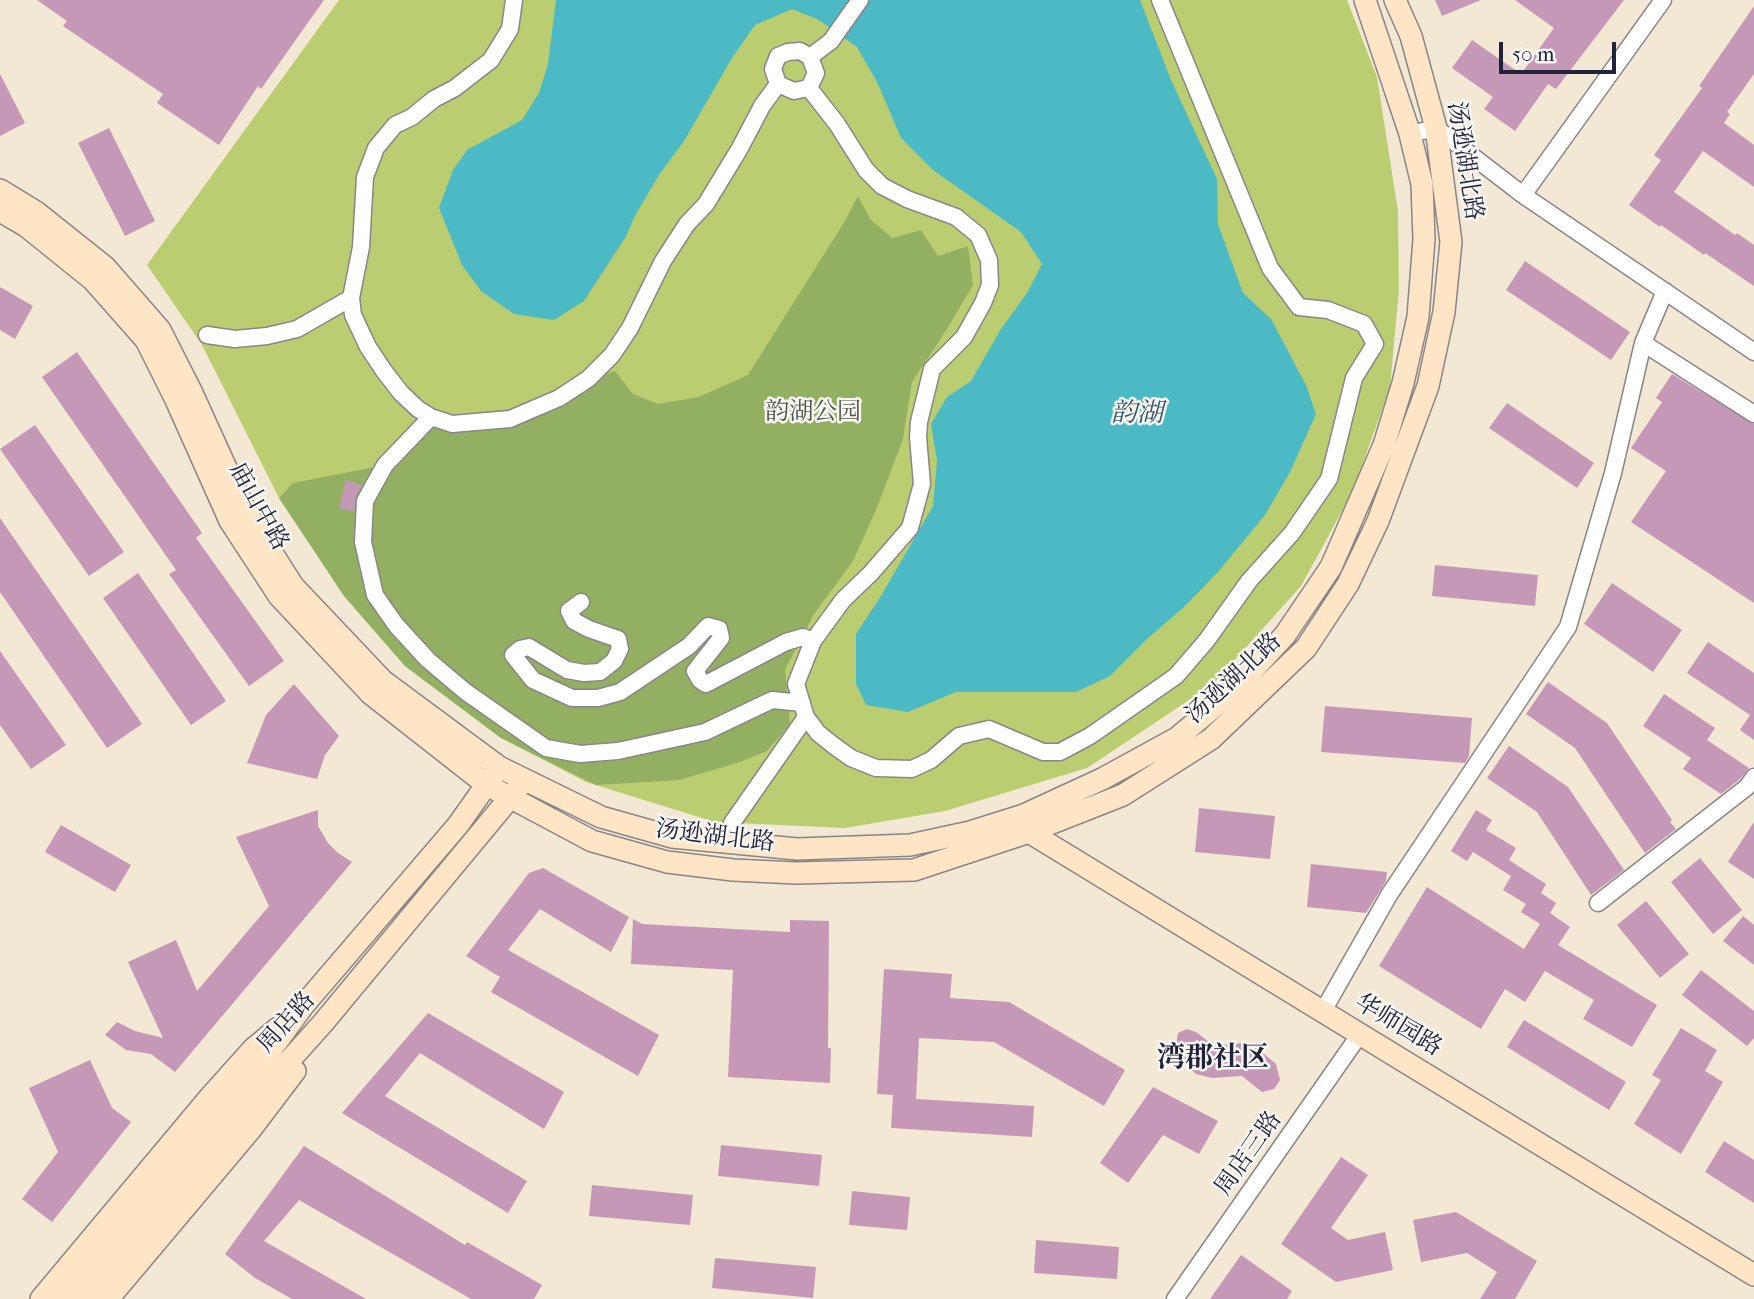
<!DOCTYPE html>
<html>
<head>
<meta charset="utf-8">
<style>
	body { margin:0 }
	#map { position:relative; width:1754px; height:1299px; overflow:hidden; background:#f3e8d4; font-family:"IM FELL French Canon",serif }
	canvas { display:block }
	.scale { position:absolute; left:1499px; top:42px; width:117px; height:32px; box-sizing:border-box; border:4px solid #22223b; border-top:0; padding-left:9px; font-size:21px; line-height:24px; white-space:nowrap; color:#22223b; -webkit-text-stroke:5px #f6f6f2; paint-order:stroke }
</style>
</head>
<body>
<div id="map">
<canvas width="1754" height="1299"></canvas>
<div class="scale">50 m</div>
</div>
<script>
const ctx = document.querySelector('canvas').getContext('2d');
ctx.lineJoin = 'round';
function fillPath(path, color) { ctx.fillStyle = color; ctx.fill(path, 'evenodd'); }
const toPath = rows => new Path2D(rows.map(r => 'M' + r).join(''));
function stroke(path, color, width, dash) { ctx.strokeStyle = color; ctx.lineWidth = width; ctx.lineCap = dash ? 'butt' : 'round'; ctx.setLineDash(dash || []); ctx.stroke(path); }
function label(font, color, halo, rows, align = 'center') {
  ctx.font = font + ' "IM FELL French Canon","Noto Serif SC",serif'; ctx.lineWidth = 5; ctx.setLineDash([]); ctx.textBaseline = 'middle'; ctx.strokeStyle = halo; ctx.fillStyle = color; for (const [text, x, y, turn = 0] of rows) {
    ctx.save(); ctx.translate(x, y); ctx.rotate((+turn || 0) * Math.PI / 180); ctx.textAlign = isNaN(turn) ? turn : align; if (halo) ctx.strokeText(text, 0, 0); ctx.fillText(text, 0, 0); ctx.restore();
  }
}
const green = toPath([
	[339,0,1347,0,1377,77,1398,211,1399,290,1390,387,1353,491,1301,586,1213,684,1087,768,945,811,845,828,715,822,586,782,501,738,405,666,344,596,279,498,202,345,147,265]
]);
const forest = toPath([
	[858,196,870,219,892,238,921,230,938,256,968,246,973,285,947,329,912,382,903,439,878,505,853,561,814,614,785,670,790,724,767,751,737,763,679,780,596,785,501,738,405,666,344,596,279,498,293,483,385,465,431,417,482,422,588,379,615,371,633,394,658,404,699,397,748,375,845,221]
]);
const water = toPath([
	[556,0,1140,0,1171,80,1217,179,1218,224,1243,293,1271,319,1306,385,1316,414,1290,472,1265,515,1218,572,1183,608,1148,638,1110,676,1076,692,956,692,908,712,866,705,856,684,856,634,881,596,933,506,937,461,931,424,947,397,971,381,1001,329,1027,293,1042,264,1021,232,933,170,901,138,878,84,857,47,819,20,792,9,755,25,732,58,684,141,659,175,636,214,625,238,584,301,554,320,514,314,481,291,462,265,439,208,453,170,467,150,522,120,539,93,548,64]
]);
const building = toPath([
	[37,0,324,0,261,89,258,86,219,145,157,103,163,94,63,26,67,21],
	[1435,0,1481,0,1442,16],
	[1515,0,1624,0,1556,89,1548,84,1515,131,1484,109,1493,97,1452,68,1472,40,1521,74,1554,28],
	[1754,6,1754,74,1727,112,1730,114,1724,123,1754,145,1754,187,1703,151,1674,192,1735,235,1737,233,1754,245,1754,286,1705,253,1704,255,1661,225,1660,227,1629,205,1661,160,1654,155,1702,88,1699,86],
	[0,74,25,123,0,136],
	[109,128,155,221,125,236,78,143],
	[1525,261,1630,332,1611,360,1506,290],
	[0,287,33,306,15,339,0,330],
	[77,352,202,533,196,538,284,661,249,686,169,574,176,570,42,377],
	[1672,374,1754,424,1754,603,1631,522,1666,471,1631,448,1662,402,1656,398],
	[1507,403,1594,463,1577,488,1489,428],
	[35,425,124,552,89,576,0,449],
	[346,480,362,485,356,496,354,512,339,508],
	[0,518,142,724,107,748,0,592],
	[1435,565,1538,575,1535,606,1432,596],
	[138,573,226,701,191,725,103,598],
	[1612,583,1682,630,1653,672,1584,624],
	[1708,642,1754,673,1754,740,1740,730,1750,715,1687,673],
	[0,651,66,745,31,769,0,725],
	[1548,682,1607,723,1672,820,1670,822,1676,829,1645,853,1575,748,1526,714],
	[294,684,339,736,325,755,317,779,247,763,266,715],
	[1664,694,1715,728,1707,740,1749,768,1739,780,1721,794,1683,769,1691,758,1643,726],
	[1325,706,1472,718,1469,756,1465,763,1321,752],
	[1509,746,1568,787,1624,870,1591,895,1537,812,1487,778],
	[1199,808,1275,816,1270,859,1195,852],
	[318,810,318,826,328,843,338,853,352,862,175,1072,151,1054,126,1050,105,1035,117,1022,135,1031,163,1038,128,962,176,940,197,991,269,906,236,837],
	[1476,810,1492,820,1486,830,1516,848,1509,860,1546,884,1541,893,1556,903,1550,913,1570,927,1558,945,1657,1005,1632,1047,1583,1019,1594,1000,1545,971,1525,1002,1505,989,1481,1029,1379,966,1427,887,1524,949,1540,924,1521,912,1526,904,1503,890,1511,876,1473,852,1467,861,1451,851],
	[1754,822,1754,879,1728,862],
	[61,825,131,865,115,892,45,852],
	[1700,858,1742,910,1713,934,1671,882],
	[1311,864,1387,872,1386,881,1366,913,1307,907],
	[543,868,629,917,611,952,540,909,508,950,659,1035,638,1076,491,992,500,977,466,956,529,873],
	[1646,901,1689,954,1660,978,1617,925],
	[1743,916,1754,925,1754,965,1723,941],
	[633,919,642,924,790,932,790,920,829,921,828,1048,831,1048,830,1083,728,1077,733,970,631,964],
	[884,969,952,974,950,998,1009,1002,1125,1070,1104,1106,994,1042,919,1038,916,1099,1034,1106,1032,1137,891,1128,893,1095,877,1094],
	[1701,970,1754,1011,1754,1038,1747,1046,1682,995],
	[428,1013,564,1092,544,1129,420,1053,385,1096,527,1181,508,1213,342,1113],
	[1524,1020,1626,1082,1609,1110,1507,1047],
	[1681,1028,1717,1050,1705,1071,1723,1082,1681,1154,1634,1124,1661,1080,1652,1075],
	[1187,1029,1196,1032,1214,1046,1242,1043,1257,1048,1276,1064,1280,1080,1274,1089,1262,1092,1242,1076,1212,1078,1196,1074,1183,1062,1176,1045,1178,1033],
	[90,1060,112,1108,131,1122,52,1222,22,1199,58,1152,29,1088],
	[1153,1087,1218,1121,1199,1154,1163,1135,1128,1183,1100,1163],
	[1724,1141,1754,1160,1754,1203,1705,1172],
	[721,1145,822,1155,819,1186,718,1176],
	[304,1146,465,1245,467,1242,542,1285,534,1299,471,1299,299,1200,264,1241,366,1299,292,1299,255,1278,225,1254],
	[1341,1157,1368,1175,1331,1228,1348,1240,1385,1232,1393,1270,1336,1282,1281,1244],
	[592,1185,693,1195,690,1225,589,1216],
	[852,1191,910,1197,907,1230,849,1225],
	[1456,1212,1537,1261,1515,1299,1480,1299,1497,1272,1467,1253,1421,1262,1413,1220],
	[1036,1240,1119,1247,1117,1279,1034,1273],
	[1241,1255,1292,1291,1287,1299,1210,1299],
	[715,1258,816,1267,813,1298,712,1288]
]);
const street = toPath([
	[810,57,831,41,860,0],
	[778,84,794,91,809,88,816,73,810,57,800,51,788,52,778,56,773,69,778,84,762,106,740,148,706,204,687,224,663,261,630,328,612,355,588,379,559,398,510,419,452,424,431,417,385,465,365,501,363,542,375,595,396,625,428,660,466,692,546,748,580,754,618,751,705,732,772,700,802,703],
	[1410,134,1436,128,1523,195,1754,352],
	[1523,195,1663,0],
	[1665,291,1643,343,1754,414],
	[207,335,235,339,267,336,297,329,351,298],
	[431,417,418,409,401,393,384,371,368,347,353,315,351,298,361,247,365,177,376,148,395,125,412,117,434,99,455,88,491,60,510,29,514,0],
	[581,602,569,611,574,621,589,629,618,639,620,649,614,661,600,672,584,673,567,670,529,647,520,649,513,655,533,680,572,698,598,698,620,692,689,646,708,626,719,629,721,638,695,671,700,680,706,684,786,642,803,637,813,641],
	[806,717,818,733,833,745,851,758,876,768,912,769,931,760,959,736,989,729,1043,752,1060,752,1090,736,1176,676,1207,640,1249,581,1292,533,1329,479,1354,378,1375,344,1364,324,1328,310,1299,307,1270,268,1160,0],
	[732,823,806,717,796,684,813,641,843,600,871,573,910,528,922,484,918,437,919,422,932,369,964,337,983,303,990,285,989,260,978,235,956,217,907,199,882,186,866,170,837,124,809,88],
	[1598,903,1747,787,1754,777],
	[1323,1011,1389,895,1568,627,1613,473,1643,343],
	[1175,1299,1360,1034]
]);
const secondary = toPath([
	[0,190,36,212,105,267,160,330,192,393,246,512,293,586,383,681,499,767],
	[0,211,26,226,93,280,146,340,176,400,230,521,279,596,371,694,487,785,592,841,667,862,733,870,796,873,914,870,1029,832,1123,795,1211,739,1306,648,1348,584,1378,521,1428,386,1444,312,1451,242,1436,128,1411,36,1395,0],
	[1027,823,1029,832,1754,1275],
	[41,1299,210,1097,253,1049,278,1028],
	[63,1299,265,1058,303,1006,458,825,499,767,601,817,672,837,797,849,910,845,970,832,1024,815,1102,779,1177,738,1234,690,1285,635,1331,567,1384,445,1403,383,1418,317,1424,239,1422,184,1410,134,1365,0],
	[86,1299,238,1118,323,1023,518,788],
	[108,1299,251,1129,295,1071]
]);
const streetNames = [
	["汤逊湖北路",1464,161,81],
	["庙山中路",258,507,61],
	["汤逊湖北路",1234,679,-43],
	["汤逊湖北路",715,837,7],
	["周店路",287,1023,-48],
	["华师园路",1398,1026,31],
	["周店三路",1249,1154,-55]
];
const parkNames = [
	["韵湖公园",813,413]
];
const waterNames = [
	["韵湖",1137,415]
];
const quarterNames = [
	["湾郡社区",1213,1059]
];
fillPath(green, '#bacd70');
fillPath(forest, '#93b062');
fillPath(water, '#4cbac5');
fillPath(building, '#c698b8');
stroke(street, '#8a8588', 19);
stroke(secondary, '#8a8588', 24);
stroke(street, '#fff', 16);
stroke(secondary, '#fde5c5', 21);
label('24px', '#22223b', '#f6f6f2', streetNames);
label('24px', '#50554b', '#f6f6f2', parkNames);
label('italic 26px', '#31576b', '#f6f6f2', waterNames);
label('bold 28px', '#22223b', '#f6f6f2', quarterNames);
</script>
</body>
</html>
